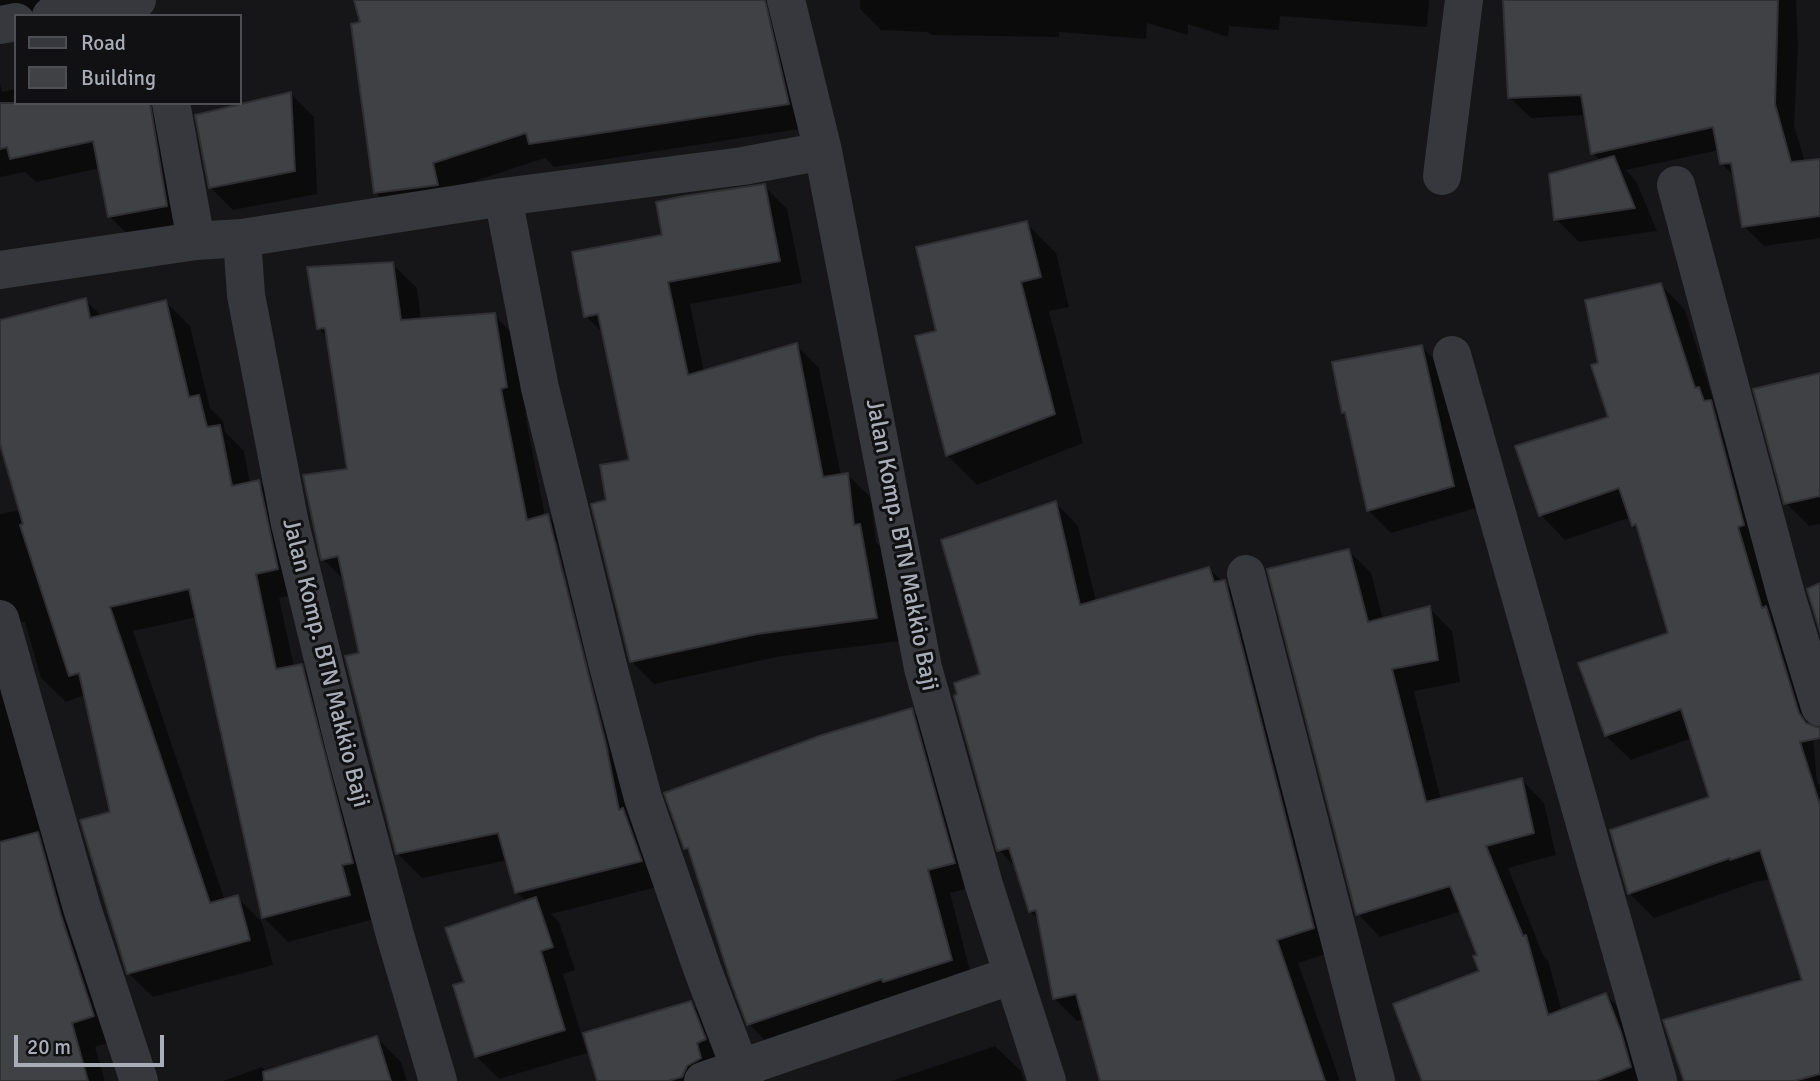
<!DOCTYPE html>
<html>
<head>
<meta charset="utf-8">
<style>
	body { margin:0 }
	#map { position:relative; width:1820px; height:1081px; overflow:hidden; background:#161618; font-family:Signika,sans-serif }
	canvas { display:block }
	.legend { position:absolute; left:14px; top:14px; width:228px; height:91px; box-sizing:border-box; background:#111113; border:2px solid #4d4f55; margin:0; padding:9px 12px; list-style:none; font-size:21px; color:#a8adb8 }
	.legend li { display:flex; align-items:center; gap:14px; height:35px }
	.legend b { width:35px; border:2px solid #4d4f55 }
	.scale { position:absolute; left:14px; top:1035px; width:150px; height:32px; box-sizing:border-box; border:4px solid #a8adb8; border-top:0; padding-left:9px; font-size:21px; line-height:24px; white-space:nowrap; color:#a8adb8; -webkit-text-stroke:5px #111113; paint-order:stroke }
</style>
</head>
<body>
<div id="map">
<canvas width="1820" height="1081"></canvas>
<ul class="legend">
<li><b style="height:9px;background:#37383d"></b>Road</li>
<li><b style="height:19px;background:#404145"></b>Building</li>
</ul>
<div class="scale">20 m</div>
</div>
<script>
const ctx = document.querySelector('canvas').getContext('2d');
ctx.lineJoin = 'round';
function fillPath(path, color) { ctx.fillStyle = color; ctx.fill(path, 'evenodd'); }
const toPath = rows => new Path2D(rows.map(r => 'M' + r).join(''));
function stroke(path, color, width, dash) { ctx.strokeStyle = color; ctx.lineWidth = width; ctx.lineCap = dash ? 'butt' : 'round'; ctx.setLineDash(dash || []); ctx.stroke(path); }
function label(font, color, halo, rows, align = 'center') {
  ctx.font = font + ' Signika,sans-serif'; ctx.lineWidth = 6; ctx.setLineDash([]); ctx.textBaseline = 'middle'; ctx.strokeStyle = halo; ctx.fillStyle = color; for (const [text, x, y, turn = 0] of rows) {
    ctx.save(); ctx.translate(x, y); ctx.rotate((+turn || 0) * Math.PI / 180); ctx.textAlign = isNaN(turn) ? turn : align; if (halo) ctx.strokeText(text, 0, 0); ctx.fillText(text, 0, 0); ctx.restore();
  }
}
const shadow = toPath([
	[0,0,66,0,67,12,0,21],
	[355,0,788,0,812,127,554,167,545,158,456,187,399,216,375,192,363,24],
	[860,0,1429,0,1427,27,1280,16,1279,30,1229,26,1228,37,1188,24,1188,35,1147,23,1146,39,1059,32,1059,37,931,35,928,32,881,30,860,9],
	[1505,0,1796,0,1798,47,1794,125,1805,162,1820,162,1820,238,1764,246,1744,226,1735,177,1722,164,1719,150,1626,170,1636,181,1657,231,1579,242,1556,219,1601,161,1593,153,1586,115,1531,118,1510,98],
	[0,84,2,92,16,89,16,103,179,103,190,229,134,240,110,217,100,168,36,182,25,172,0,177],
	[291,94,314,117,317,194,233,210,210,187],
	[764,186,787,209,802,283,690,304,704,372,796,345,819,368,841,476,848,475,871,498,876,542,883,549,899,641,781,656,654,684,631,661,609,501,631,461,604,334,586,316,664,236],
	[1026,223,1056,253,1069,307,1049,311,1083,443,977,485,947,455],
	[392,264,417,288,421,320,494,315,518,339,531,411,525,413,545,517,548,516,572,541,665,885,551,914,559,922,575,970,563,974,587,1053,499,1079,476,1056,466,983,527,902,517,893,508,860,422,878,397,853,361,654,345,581,323,559,349,470,329,338,318,328],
	[554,542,557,542,610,753,607,754],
	[1661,285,1685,310,1811,714,1817,783,1820,785,1820,1081,1685,1081,1796,984,1795,980,1803,978,1771,879,1755,882,1654,918,1629,893,1711,798,1692,738,1631,760,1606,736,1580,664,1670,634,1640,531,1633,525,1631,517,1565,540,1541,515,1610,418,1600,364],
	[85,300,103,317,166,302,190,326,210,408,223,421,225,432,244,451,250,484,259,482,283,506,302,593,279,598,294,667,301,666,326,690,374,919,288,942,264,918,197,617,133,631,225,901,237,897,262,922,273,965,153,997,128,973,112,813,85,695,66,702,41,678,25,622,18,622,118,1040,95,1047,105,1081,0,1081,0,514,21,510,0,437,0,322],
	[1422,347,1445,370,1476,508,1391,533,1368,510,1348,417,1343,412],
	[1820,375,1820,524,1809,526,1786,503],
	[1056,503,1078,526,1096,602,1209,569,1247,604,1336,951,1298,963,1340,1081,1101,1081,1085,1019,1077,1021,1054,998,1039,920,1030,911,1017,869,999,850,982,676],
	[1349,551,1371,573,1383,620,1429,608,1452,631,1460,682,1414,691,1441,800,1522,780,1544,803,1556,855,1508,868,1543,955,1548,960,1562,1012,1606,995,1628,1017,1650,1081,1424,1081,1481,972,1479,956,1462,911,1380,937,1358,914],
	[911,710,934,733,977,886,950,893,973,983,772,1047,749,1024,692,855,686,849],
	[691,1003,716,1028,734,1081,599,1081],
	[377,1038,401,1062,407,1081,223,1081,262,1067,267,1073],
	[995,1046,1021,1071,1024,1081,892,1081]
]);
const building = toPath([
	[354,0,765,0,789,104,529,144,526,133,433,163,438,185,374,193,351,24,360,22,354,0],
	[1503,0,1778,0,1775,104,1791,162,1820,159,1820,216,1742,227,1731,163,1720,164,1713,127,1591,154,1581,95,1508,98,1503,0],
	[291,92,295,171,209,188,195,115,291,92],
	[0,103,150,103,167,206,108,217,93,141,10,159,7,147,0,149,0,103],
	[1614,156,1635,208,1554,220,1549,174,1614,156],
	[765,184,780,261,668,282,688,375,797,343,823,477,848,473,854,525,860,524,877,618,757,634,630,662,591,504,606,500,600,465,629,460,598,314,584,317,572,252,662,235,656,202,684,196,765,184],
	[1027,221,1041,277,1021,282,1055,414,946,456,915,336,936,331,916,247,1027,221],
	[393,262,401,320,495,313,507,387,501,389,527,520,548,514,606,745,619,810,623,808,642,861,515,893,498,833,396,854,345,656,359,653,338,556,321,560,303,475,347,469,325,328,317,329,307,267,393,262],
	[1661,283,1695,388,1699,387,1704,401,1711,400,1744,525,1738,527,1762,608,1766,606,1799,713,1806,723,1820,728,1820,738,1800,742,1820,805,1820,1074,1794,1081,1684,1081,1663,1020,1802,980,1760,850,1730,860,1730,858,1628,894,1610,830,1709,797,1681,709,1605,736,1578,663,1668,633,1636,524,1632,526,1619,488,1539,516,1515,446,1608,417,1591,365,1598,363,1585,300,1661,283],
	[86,298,90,318,166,300,189,397,199,395,207,427,220,425,232,486,259,480,278,569,256,574,276,669,302,664,353,863,342,865,350,895,262,918,189,589,110,607,210,903,238,895,250,940,127,974,80,820,110,812,79,673,69,676,20,525,23,524,0,444,0,320,86,298],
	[1422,345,1454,486,1367,511,1345,412,1342,413,1332,362,1422,345],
	[1820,373,1820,496,1784,504,1753,389,1820,373],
	[1056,501,1080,605,1209,567,1214,582,1225,580,1314,928,1277,940,1325,1081,1100,1081,1076,994,1053,999,1036,910,1029,912,1009,848,997,851,954,696,957,694,954,683,980,674,941,540,1056,501],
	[1349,549,1368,622,1430,606,1438,660,1392,669,1426,802,1522,778,1534,833,1486,846,1523,936,1526,935,1548,1015,1606,993,1621,1032,1631,1067,1596,1081,1422,1081,1393,1004,1479,971,1473,956,1477,955,1450,886,1356,915,1267,569,1349,549],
	[1820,583,1820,632,1807,589,1820,583],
	[912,708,955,863,928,870,952,960,883,982,882,979,747,1025,732,985,688,848,684,849,664,793,822,735,912,708],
	[38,832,61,915,94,1016,72,1023,88,1081,0,1081,0,842,38,832],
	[536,897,553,947,541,951,565,1030,475,1057,453,985,464,982,445,928,536,897],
	[691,1001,706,1039,697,1043,701,1058,687,1066,682,1077,668,1081,597,1081,583,1033,691,1001],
	[377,1036,391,1081,264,1081,263,1072,377,1036]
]);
const street = toPath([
	[786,0,823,151,923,668,984,885,1047,1081],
	[51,16,137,0],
	[0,25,16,22],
	[171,103,196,241],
	[1442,176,1464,0],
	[1676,185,1786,595,1820,707],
	[503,197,540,388,608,666,643,798,703,971,745,1081],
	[242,238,246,295,290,524,344,745,395,935,438,1081],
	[0,270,196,241,242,238,503,197,743,166,823,151],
	[1452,355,1658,1081],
	[1246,574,1376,1081],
	[0,619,82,908,139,1081],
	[703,1081,1013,975]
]);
const streetNames = [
	["Jalan Komp. BTN Makkio Baji",901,545,79],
	["Jalan Komp. BTN Makkio Baji",325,663,76]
];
fillPath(shadow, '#0007');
fillPath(building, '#404145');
stroke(building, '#303034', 2);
stroke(street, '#37383d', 38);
label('24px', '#a8adb8', '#111113', streetNames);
</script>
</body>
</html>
